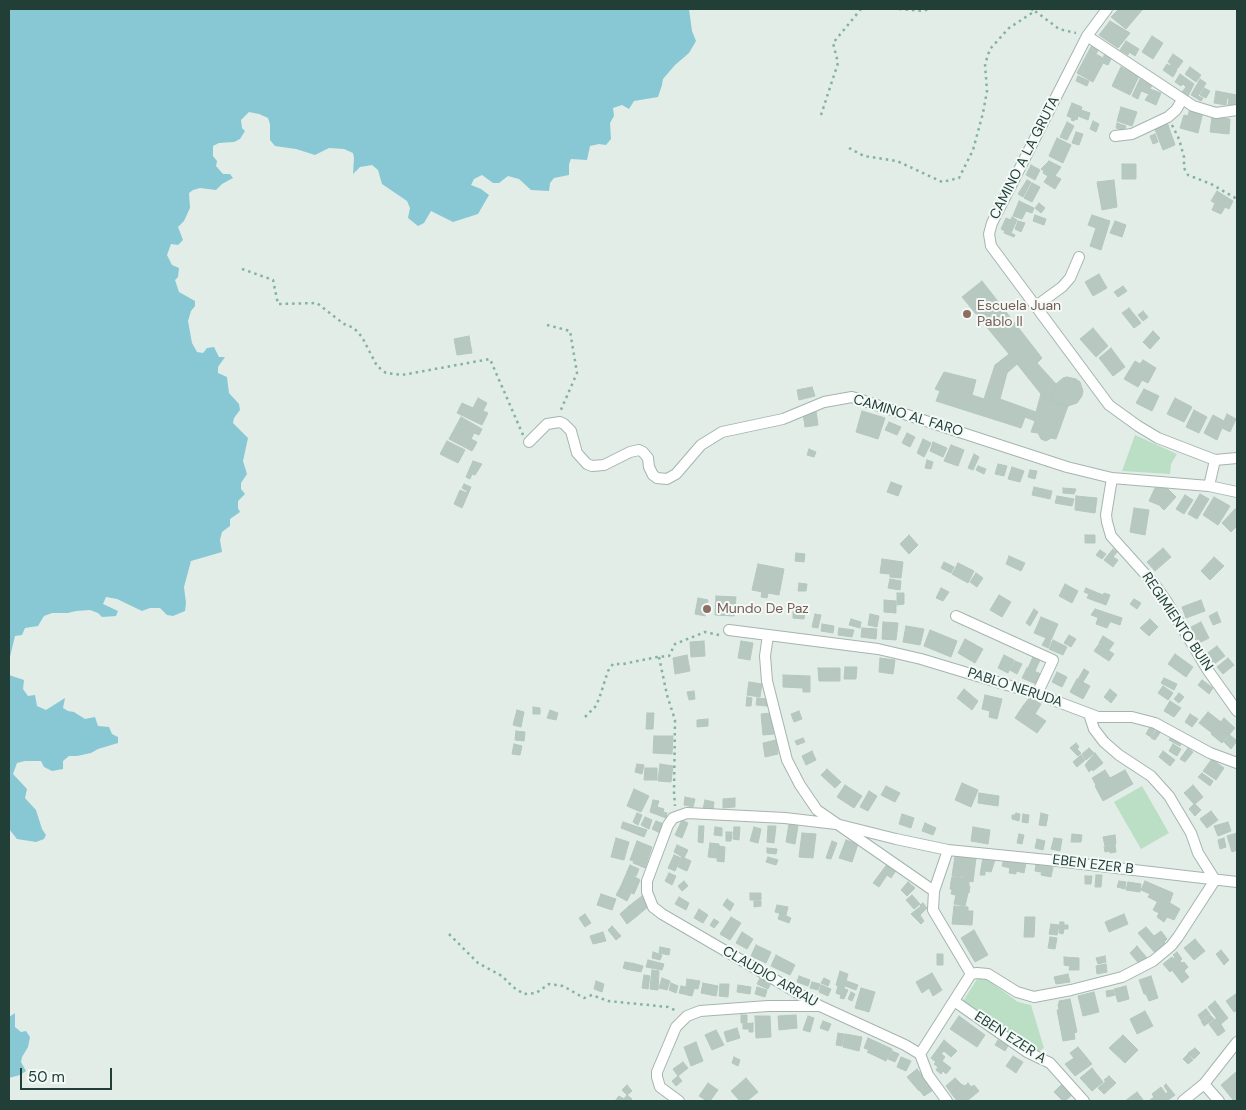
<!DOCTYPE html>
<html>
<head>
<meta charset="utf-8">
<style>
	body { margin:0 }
	#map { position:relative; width:1246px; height:1110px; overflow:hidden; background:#e2ede8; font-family:"DM Sans",sans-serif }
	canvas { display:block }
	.frame { position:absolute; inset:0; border:10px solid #213f37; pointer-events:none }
	.scale { position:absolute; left:20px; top:1068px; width:92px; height:22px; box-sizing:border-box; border:2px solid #213f37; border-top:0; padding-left:6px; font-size:15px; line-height:18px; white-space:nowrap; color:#213f37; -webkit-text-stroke:4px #f3f9f6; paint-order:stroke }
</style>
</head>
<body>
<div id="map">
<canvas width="1246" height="1110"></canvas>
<div class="frame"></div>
<div class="scale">50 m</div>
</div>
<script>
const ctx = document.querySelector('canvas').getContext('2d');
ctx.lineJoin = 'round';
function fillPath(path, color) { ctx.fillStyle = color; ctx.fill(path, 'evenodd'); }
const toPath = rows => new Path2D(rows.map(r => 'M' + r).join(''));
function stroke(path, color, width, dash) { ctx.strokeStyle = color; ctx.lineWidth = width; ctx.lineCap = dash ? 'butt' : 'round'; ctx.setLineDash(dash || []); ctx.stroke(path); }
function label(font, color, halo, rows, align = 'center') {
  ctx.font = font + ' "DM Sans",sans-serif'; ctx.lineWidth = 4; ctx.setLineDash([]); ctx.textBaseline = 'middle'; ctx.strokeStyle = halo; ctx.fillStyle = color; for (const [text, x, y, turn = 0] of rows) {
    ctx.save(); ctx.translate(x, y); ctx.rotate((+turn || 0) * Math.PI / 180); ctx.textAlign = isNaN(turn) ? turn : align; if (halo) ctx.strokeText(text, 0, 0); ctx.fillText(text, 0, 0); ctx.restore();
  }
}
const green = toPath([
	[1135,435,1177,454,1171,464,1170,474,1122,471],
	[1142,786,1169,833,1141,849,1114,802],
	[985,978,1018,1002,1031,1005,1044,1048,1038,1052,1015,1040,962,1003,977,979]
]);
const water = toPath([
	[9,9,689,9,692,31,696,41,689,53,675,65,663,79,662,85,658,97,634,101,629,109,622,105,613,108,614,116,610,123,611,139,606,145,599,144,590,146,587,160,571,159,569,164,569,175,554,178,550,183,549,191,531,190,519,179,508,176,499,183,493,183,482,175,474,179,471,185,481,189,489,195,478,214,453,222,431,211,424,223,418,226,408,218,410,208,407,201,382,184,378,170,372,165,360,167,353,174,354,158,353,153,344,149,329,148,315,155,296,149,275,146,270,140,270,124,268,118,259,114,249,112,241,120,242,128,245,131,240,139,234,142,219,143,213,146,213,156,217,161,216,166,223,174,230,174,233,178,222,184,216,190,200,188,193,190,189,193,190,208,184,221,178,227,183,240,178,245,171,244,167,255,172,265,179,268,178,277,175,280,179,292,195,301,195,306,191,311,188,321,192,343,197,352,203,353,207,348,214,347,219,357,225,357,218,367,218,373,227,377,229,393,239,404,240,410,234,418,233,423,248,438,243,461,247,474,241,483,241,489,245,494,238,501,238,508,240,512,230,519,230,526,222,532,220,540,222,552,191,561,184,587,186,603,185,611,173,616,167,615,160,608,150,608,142,611,117,599,106,597,103,604,118,611,116,616,102,617,98,613,90,610,76,611,68,613,52,613,44,616,38,626,25,628,22,635,15,636,9,661],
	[9,675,24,680,23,689,28,696,35,695,37,706,46,710,65,698,63,708,68,711,74,712,85,719,95,717,98,726,109,727,112,734,118,737,118,743,98,749,91,753,77,756,69,756,63,761,63,769,52,771,44,767,41,761,25,761,17,763,13,774,27,789,25,798,36,810,42,829,46,835,44,839,36,842,17,839,9,829],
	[15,1013,15,1027,21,1032,26,1031,30,1037,28,1047,22,1057,21,1062,26,1071,20,1075,9,1078,9,1017]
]);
const building = toPath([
	[1119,9,1143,9,1126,29,1111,17,1119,9],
	[1110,21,1130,33,1118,48,1099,35,1110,21],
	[1152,36,1163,43,1153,59,1142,52,1152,36],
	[1126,41,1139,49,1135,56,1129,52,1128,55,1120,50,1126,41],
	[1092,45,1099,49,1096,54,1103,58,1105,53,1112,57,1108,65,1103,63,1093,82,1077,73,1092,45],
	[1173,54,1183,61,1178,68,1176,69,1177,70,1173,77,1163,70,1167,64,1170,66,1171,64,1168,62,1173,54],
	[1121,67,1139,76,1130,95,1112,86,1121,67],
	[1190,67,1201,75,1196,82,1185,74,1190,67],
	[1180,74,1194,84,1188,96,1182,92,1186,87,1183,84,1181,86,1175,82,1180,74],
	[1078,76,1089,81,1087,86,1076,81,1078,76],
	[1140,79,1152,85,1150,89,1161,93,1156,105,1145,100,1149,94,1141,91,1138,99,1132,96,1140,79],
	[1200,79,1206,83,1198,96,1203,98,1201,101,1191,95,1200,79],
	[1204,88,1210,91,1206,98,1200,95,1204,88],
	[1216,91,1237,95,1236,106,1228,105,1229,99,1227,98,1226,105,1214,103,1216,91],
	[1072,103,1082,107,1081,110,1090,113,1088,120,1078,116,1077,120,1075,119,1074,121,1071,120,1072,118,1067,116,1072,103],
	[1121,107,1137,112,1132,126,1117,121,1121,107],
	[1190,108,1203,112,1198,133,1180,128,1184,115,1188,116,1190,108],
	[1212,117,1230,119,1229,134,1210,132,1212,117],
	[1093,121,1099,124,1096,132,1090,129,1093,121],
	[1067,122,1074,126,1067,140,1060,137,1067,122],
	[1167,122,1175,145,1163,150,1154,127,1167,122],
	[1117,123,1126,126,1124,131,1116,128,1117,123],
	[1076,132,1083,134,1079,145,1072,143,1076,132],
	[1155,134,1158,142,1153,144,1150,136,1155,134],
	[1057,138,1071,145,1063,163,1049,156,1057,138],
	[1049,161,1061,167,1055,176,1061,179,1055,189,1044,182,1048,176,1043,173,1044,171,1041,169,1049,161],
	[1122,164,1136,164,1136,179,1122,179,1122,164],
	[1031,165,1040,170,1035,180,1026,175,1031,165],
	[1027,180,1031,182,1023,197,1018,194,1027,180],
	[1114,180,1117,207,1102,210,1097,182,1114,180],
	[1032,183,1040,187,1032,202,1024,198,1032,183],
	[1217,191,1233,201,1229,209,1225,207,1221,214,1212,210,1215,203,1211,201,1217,191],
	[1019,201,1034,208,1032,213,1026,211,1022,219,1013,216,1019,201],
	[1039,203,1045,208,1041,213,1035,208,1039,203],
	[1035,215,1046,219,1044,225,1033,221,1035,215],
	[1092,215,1110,221,1101,250,1090,246,1096,228,1088,225,1092,215],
	[1012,217,1017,220,1011,233,1015,235,1014,237,1004,233,1005,231,1001,229,1006,218,1011,220,1012,217],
	[1018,221,1025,223,1021,232,1015,229,1018,221],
	[1115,221,1126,225,1122,237,1110,233,1115,221],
	[1099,274,1107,288,1093,296,1085,282,1099,274],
	[982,281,1042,358,1037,363,1056,384,1051,400,1068,406,1056,439,1051,438,1046,441,1041,439,1038,433,1031,432,1035,421,1025,417,1021,428,936,401,940,391,935,389,944,372,976,380,972,395,984,399,995,365,1009,354,962,297,982,281],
	[1017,364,1041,394,1036,412,1000,399,1007,373,1017,364],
	[1123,286,1127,291,1118,297,1114,292,1123,286],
	[1129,308,1141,323,1134,328,1122,313,1129,308],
	[1143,311,1148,317,1143,321,1138,315,1143,311],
	[1093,328,1108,346,1096,357,1080,339,1093,328],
	[1153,331,1160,338,1150,349,1143,342,1153,331],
	[469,336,472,353,457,355,454,339,469,336],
	[1111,348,1125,367,1113,376,1099,358,1111,348],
	[1143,360,1156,368,1148,383,1142,380,1138,387,1124,379,1135,361,1140,364,1143,360],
	[1067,377,1076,379,1080,382,1083,391,1082,396,1077,403,1068,406,1051,400,1056,384,1063,378,1067,377],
	[812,387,815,396,799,400,797,390,812,387],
	[1144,389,1159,396,1152,411,1136,403,1144,389],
	[478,398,487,403,483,411,488,413,482,425,457,413,462,403,473,408,478,398],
	[1175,398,1192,407,1184,422,1167,414,1175,398],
	[1194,410,1207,417,1199,433,1186,427,1194,410],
	[816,411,818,425,805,427,803,413,816,411],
	[862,411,885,418,878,439,856,432,862,411],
	[1227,414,1236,419,1230,432,1222,428,1217,440,1204,433,1213,415,1224,421,1227,414],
	[461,417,482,429,479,435,474,433,471,439,477,442,472,451,449,439,461,417],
	[889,422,901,427,897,435,885,430,889,422],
	[907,433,915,437,910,447,902,443,907,433],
	[923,439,931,443,924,457,917,453,923,439],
	[447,441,465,450,458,463,440,454,447,441],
	[933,442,947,448,943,457,930,451,933,442],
	[951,445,964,450,958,466,944,461,951,445],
	[809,449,816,452,814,457,807,455,809,449],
	[974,454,979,457,973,470,968,468,974,454],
	[927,460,933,462,931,469,925,468,927,460],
	[473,461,482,464,475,475,472,474,470,479,466,477,473,461],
	[998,464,1007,466,1004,476,995,474,998,464],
	[978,466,986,469,984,474,976,470,978,466],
	[1012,467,1024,471,1020,482,1008,479,1012,467],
	[1030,470,1037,471,1035,479,1028,477,1030,470],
	[891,482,902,486,898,496,887,492,891,482],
	[464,484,471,487,462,508,454,504,460,490,467,493,467,491,462,488,464,484],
	[1034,487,1052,491,1050,499,1032,495,1034,487],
	[1063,488,1076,489,1074,494,1063,493,1063,488],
	[1155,488,1167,488,1176,497,1164,510,1159,505,1149,501,1155,488],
	[1200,494,1209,499,1197,519,1188,514,1200,494],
	[1185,495,1193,500,1184,514,1176,509,1185,495],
	[1057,496,1074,499,1072,506,1055,503,1057,496],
	[1076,496,1097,498,1095,513,1075,510,1076,496],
	[1214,497,1230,506,1218,525,1203,515,1214,497],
	[1134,508,1149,510,1145,535,1130,532,1134,508],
	[1235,509,1237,511,1237,526,1231,532,1222,523,1235,509],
	[909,535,918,545,909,554,900,544,909,535],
	[1085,535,1095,535,1095,543,1085,543,1085,535],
	[1163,548,1171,557,1155,571,1147,562,1163,548],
	[1113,549,1117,552,1113,557,1118,560,1113,567,1104,560,1113,549],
	[1100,550,1106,554,1102,559,1096,555,1100,550],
	[796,553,805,554,804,562,795,561,796,553],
	[1009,556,1025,563,1021,571,1006,564,1009,556],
	[1214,557,1224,566,1210,580,1201,571,1214,557],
	[882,559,903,562,901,578,890,577,890,574,880,573,882,559],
	[944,562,954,567,951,573,941,568,944,562],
	[958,563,974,571,968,583,952,574,958,563],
	[758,564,784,569,779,595,768,593,767,598,761,597,762,592,752,590,758,564],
	[976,573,983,578,977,587,970,582,976,573],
	[890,579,901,581,900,590,888,588,890,579],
	[799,583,807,584,806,591,798,591,799,583],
	[1065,584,1078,591,1072,603,1059,596,1065,584],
	[941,588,949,592,943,601,936,598,941,588],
	[1086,588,1103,595,1104,593,1110,595,1106,605,1087,598,1089,594,1084,592,1086,588],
	[897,593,904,593,904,604,897,605,897,593],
	[999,595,1011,602,1002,617,990,610,999,595],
	[716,596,736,597,734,616,715,615,716,596],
	[698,598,708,600,705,616,695,614,698,598],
	[1134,599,1141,603,1137,609,1130,604,1134,599],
	[884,600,896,601,896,613,884,612,884,600],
	[1201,600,1205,611,1186,618,1182,607,1201,600],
	[1034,609,1038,612,1030,626,1026,623,1034,609],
	[1095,609,1122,618,1120,625,1091,615,1095,609],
	[793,611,805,612,804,619,793,618,793,611],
	[1217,612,1221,622,1213,625,1209,616,1217,612],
	[815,614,821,615,818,628,812,627,815,614],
	[870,614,879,616,877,627,868,625,870,614],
	[1041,617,1058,624,1051,640,1034,633,1041,617],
	[1098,618,1110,622,1107,628,1096,624,1098,618],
	[851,619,861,622,860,628,849,625,851,619],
	[1150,619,1158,627,1149,636,1140,628,1150,619],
	[883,622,898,623,896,640,882,639,883,622],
	[1201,622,1209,638,1199,643,1191,627,1201,622],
	[822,624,834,626,833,633,821,631,822,624],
	[906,626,924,629,920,645,903,642,906,626],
	[839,628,854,630,852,637,838,635,839,628],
	[862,628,877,629,876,639,861,637,862,628],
	[930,630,957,641,951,657,924,646,930,630],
	[1069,635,1076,639,1071,647,1064,643,1069,635],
	[1103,636,1114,643,1109,650,1099,643,1103,636],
	[1046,638,1051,641,1048,648,1042,645,1046,638],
	[965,639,983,649,975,663,958,653,965,639],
	[1053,640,1067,647,1063,655,1049,649,1053,640],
	[704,641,705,656,691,657,690,642,704,641],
	[741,641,753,643,750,660,738,658,741,641],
	[1099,644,1114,654,1109,661,1094,651,1099,644],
	[1217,646,1225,656,1214,664,1206,654,1217,646],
	[1175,654,1193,667,1186,677,1168,664,1175,654],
	[687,655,690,671,675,674,673,658,687,655],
	[1004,655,1014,660,1008,673,998,668,1004,655],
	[1033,657,1040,660,1035,671,1028,668,1033,657],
	[880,658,895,660,893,674,879,672,880,658],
	[1228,658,1234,665,1223,674,1217,667,1228,658],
	[1015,661,1022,664,1017,674,1010,670,1015,661],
	[845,667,857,667,856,679,844,679,845,667],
	[818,668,840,668,840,681,819,681,818,668],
	[1027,668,1041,674,1036,684,1022,678,1027,668],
	[1084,669,1089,672,1083,682,1078,679,1084,669],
	[1057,672,1067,677,1062,687,1052,682,1057,672],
	[783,675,810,676,810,692,803,692,803,688,783,687,783,675],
	[1164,678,1177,684,1174,690,1161,683,1164,678],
	[1077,679,1090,686,1083,699,1070,692,1077,679],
	[1202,680,1213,688,1209,694,1198,685,1202,680],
	[749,682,762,684,760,697,747,695,749,682],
	[1163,686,1173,693,1168,700,1158,693,1163,686],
	[964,689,978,701,972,710,957,698,964,689],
	[1110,689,1117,695,1111,703,1104,697,1110,689],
	[694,691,695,699,689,700,687,692,694,691],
	[1179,693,1184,697,1179,703,1174,699,1179,693],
	[985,695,1002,699,997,719,989,717,990,711,982,709,985,695],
	[747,697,752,698,751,706,746,706,747,697],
	[1030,697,1041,704,1035,714,1023,706,1030,697],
	[757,698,768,699,767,706,756,705,757,698],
	[1170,701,1181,708,1174,717,1164,711,1170,701],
	[1023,706,1046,721,1037,733,1015,718,1023,706],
	[533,707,540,708,540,714,533,714,533,707],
	[517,710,524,712,521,727,513,725,517,710],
	[550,710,558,713,556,720,547,718,550,710],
	[799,711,802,719,794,722,791,714,799,711],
	[1208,712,1221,722,1212,733,1199,723,1208,712],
	[647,713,654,713,653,729,646,729,647,713],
	[772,713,774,734,763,735,761,714,772,713],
	[1190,714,1198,719,1192,727,1185,722,1190,714],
	[1224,718,1235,728,1222,743,1211,734,1224,718],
	[708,719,708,726,697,727,697,720,708,719],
	[1151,725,1156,728,1151,737,1146,734,1151,725],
	[1158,728,1162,730,1155,740,1151,738,1158,728],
	[516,731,525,732,524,741,515,740,516,731],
	[1172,735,1183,741,1180,746,1169,740,1172,735],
	[1230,735,1237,741,1231,749,1224,742,1230,735],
	[654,736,673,736,672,754,653,753,654,736],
	[803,738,805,742,797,745,795,741,803,738],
	[776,740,778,754,765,757,763,743,776,740],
	[1076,743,1079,747,1077,749,1081,753,1078,756,1070,748,1076,743],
	[514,744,522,746,520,755,512,754,514,744],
	[1173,744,1181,749,1177,756,1169,751,1173,744],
	[1089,748,1094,753,1086,760,1082,754,1089,748],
	[1188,748,1193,752,1185,762,1180,759,1188,748],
	[812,751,816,760,806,765,802,756,812,751],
	[1163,751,1175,760,1170,766,1159,757,1163,751],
	[1095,753,1103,763,1093,771,1092,769,1089,772,1085,765,1095,753],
	[1081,755,1085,760,1077,767,1073,762,1081,755],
	[1212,759,1224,768,1216,780,1203,771,1212,759],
	[637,764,644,765,642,774,635,772,637,764],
	[660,764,673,766,671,782,658,781,660,764],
	[645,768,657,768,657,780,644,780,645,768],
	[827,769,841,782,835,788,821,775,827,769],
	[1105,770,1110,778,1096,785,1092,778,1105,770],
	[1125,770,1133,784,1103,801,1095,786,1125,770],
	[1202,773,1213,781,1210,786,1198,777,1202,773],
	[962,783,978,790,971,807,955,800,962,783],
	[845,785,862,796,854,808,837,797,845,785],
	[1193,785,1203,797,1195,804,1201,810,1195,816,1189,809,1194,804,1184,793,1193,785],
	[886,786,900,793,895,802,881,795,886,786],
	[634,789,649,796,641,812,627,806,634,789],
	[869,791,877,796,868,811,860,807,869,791],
	[979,793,999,796,998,806,978,803,979,793],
	[685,797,695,799,693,807,684,805,685,797],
	[735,798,735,807,723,808,723,799,735,798],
	[653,800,659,801,657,807,664,809,663,812,667,813,666,818,650,812,653,800],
	[705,800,714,802,713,810,703,809,705,800],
	[1211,811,1218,820,1207,828,1200,819,1211,811],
	[637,813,642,815,638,825,633,822,637,813],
	[1016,813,1020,814,1019,821,1012,819,1012,815,1015,815,1016,813],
	[1041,813,1048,815,1046,826,1039,825,1041,813],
	[902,814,914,818,911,828,899,824,902,814],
	[1023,814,1029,815,1028,823,1022,822,1023,814],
	[645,817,652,820,649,829,641,825,645,817],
	[682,820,688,823,682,838,675,835,682,820],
	[656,821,664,824,660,833,652,829,656,821],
	[623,822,647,830,644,837,621,828,623,822],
	[1228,822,1231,831,1218,836,1214,826,1228,822],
	[925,823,936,828,933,835,922,831,925,823],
	[789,824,798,826,795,844,786,842,789,824],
	[699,826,704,826,703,843,698,842,699,826],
	[768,826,776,826,774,843,767,842,768,826],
	[715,827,722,828,722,836,714,835,715,827],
	[734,827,740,827,739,840,733,839,734,827],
	[754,827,761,829,758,843,750,841,754,827],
	[973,827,990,830,988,844,971,841,973,827],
	[726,832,732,832,731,841,726,841,726,832],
	[802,833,816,834,813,858,799,857,802,833],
	[1237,833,1237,850,1232,852,1227,836,1237,833],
	[1019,834,1024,835,1022,844,1017,843,1019,834],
	[1072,834,1082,835,1081,842,1071,842,1072,834],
	[1115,835,1116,844,1105,846,1103,837,1115,835],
	[616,838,629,842,624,860,611,857,616,838],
	[1054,838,1062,839,1060,851,1051,849,1054,838],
	[1224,838,1226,847,1220,849,1218,840,1224,838],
	[1037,839,1045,841,1043,850,1035,848,1037,839],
	[846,840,858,844,852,862,839,858,846,840],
	[637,841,652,847,645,868,633,863,634,861,630,860,637,841],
	[832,841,837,843,831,859,826,858,832,841],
	[710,843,719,844,717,858,708,857,710,843],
	[677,845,688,850,684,858,674,852,677,845],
	[1115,845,1116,852,1110,853,1110,851,1105,852,1104,847,1115,845],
	[719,846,725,847,724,862,717,861,719,846],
	[767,848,777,849,776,854,767,853,767,848],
	[674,855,681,858,675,871,668,868,674,855],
	[955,856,976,858,973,882,969,881,969,885,951,882,952,877,963,878,964,877,952,876,955,856],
	[682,857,691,861,687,871,678,867,682,857],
	[768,857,778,860,776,865,766,862,768,857],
	[983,857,995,860,991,872,985,871,985,875,980,875,983,857],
	[1004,859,1026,863,1024,873,1016,871,1016,874,1009,873,1010,868,1002,866,1004,859],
	[888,863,897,869,891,878,887,875,879,887,873,883,888,863],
	[1036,864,1042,865,1041,872,1035,871,1036,864],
	[630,865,639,869,636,876,627,872,630,865],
	[1043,865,1053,867,1051,877,1041,875,1043,865],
	[627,872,640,880,634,894,620,888,627,872],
	[669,873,676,876,672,885,665,881,669,873],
	[1096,875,1102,875,1101,887,1095,887,1096,875],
	[1085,876,1092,876,1091,884,1085,884,1085,876],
	[684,881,688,886,682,891,678,886,684,881],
	[1119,881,1126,882,1125,889,1117,887,1119,881],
	[1145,881,1173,893,1170,902,1160,897,1158,902,1148,897,1150,894,1141,890,1145,881],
	[908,882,915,888,907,896,901,890,908,882],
	[951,882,970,886,969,893,950,889,951,882],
	[1128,882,1141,884,1140,892,1126,890,1128,882],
	[620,888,631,893,627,901,616,895,620,888],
	[952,890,968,893,965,906,954,904,956,895,951,894,952,890],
	[750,893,761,893,761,900,750,900,750,893],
	[601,894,616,899,612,910,597,905,601,894],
	[912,895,920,904,914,909,906,900,912,895],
	[642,896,649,906,637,916,629,906,642,896],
	[679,897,689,903,686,910,675,904,679,897],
	[1160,897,1180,909,1174,920,1167,917,1164,922,1157,917,1159,913,1153,910,1160,897],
	[727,899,734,904,730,911,723,905,727,899],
	[754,901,761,901,761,906,754,907,754,901],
	[923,903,927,908,920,915,924,921,921,924,911,914,921,906,920,905,923,903],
	[777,905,788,907,786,915,775,912,777,905],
	[629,906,637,916,627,924,620,914,629,906],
	[954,906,968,907,968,911,973,911,972,925,952,924,954,906],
	[699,909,708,915,703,923,694,918,699,909],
	[780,913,791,918,789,923,778,919,780,913],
	[585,914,591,923,585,927,579,918,585,914],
	[1124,914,1128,924,1109,932,1105,922,1124,914],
	[731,917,741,923,730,940,720,934,731,917],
	[1025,917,1035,917,1034,937,1024,937,1025,917],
	[714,919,719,922,714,928,710,925,714,919],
	[1060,922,1064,922,1064,925,1068,925,1068,929,1064,929,1063,934,1059,933,1060,922],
	[1051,924,1059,925,1057,935,1049,934,1051,924],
	[612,926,621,936,616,940,608,930,612,926],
	[1146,927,1154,936,1161,931,1167,939,1164,942,1166,944,1155,953,1138,933,1146,927],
	[974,930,988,955,975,962,961,938,974,930],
	[603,932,606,941,593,944,590,936,603,932],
	[742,932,753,939,747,949,736,943,742,932],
	[1050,937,1057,938,1055,949,1048,948,1050,937],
	[1195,939,1205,951,1194,960,1184,948,1195,939],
	[756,945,771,952,766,963,751,956,756,945],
	[1137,946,1147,958,1140,965,1130,953,1137,946],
	[660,947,670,949,669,955,659,953,660,947],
	[1221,950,1229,960,1224,965,1216,954,1221,950],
	[653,952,662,955,660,960,652,958,653,952],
	[1177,952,1182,959,1180,961,1182,963,1184,962,1188,967,1184,971,1189,977,1182,983,1172,970,1170,972,1163,964,1172,957,1174,959,1175,957,1173,955,1177,952],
	[937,954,943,954,943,965,937,965,937,954],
	[776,955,795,965,790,975,771,966,776,955],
	[1105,956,1106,962,1098,964,1096,958,1105,956],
	[1064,957,1079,958,1079,970,1069,970,1070,966,1064,965,1064,957],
	[648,960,664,964,662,970,646,967,648,960],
	[625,962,631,963,629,970,623,968,625,962],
	[632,963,643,966,641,972,630,970,632,963],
	[1106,964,1107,972,1097,974,1096,966,1106,964],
	[652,970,659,971,658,990,650,989,652,970],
	[840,971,848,974,844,988,836,985,840,971],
	[932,973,942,990,933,996,929,988,922,993,916,982,932,973],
	[1068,974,1070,982,1056,984,1054,977,1068,974],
	[644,975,650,976,648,989,642,988,644,975],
	[799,976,810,980,808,986,797,982,799,976],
	[1151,976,1158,998,1149,1001,1146,994,1144,994,1139,980,1151,976],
	[662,978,670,981,667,990,659,988,662,978],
	[760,978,771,983,768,989,757,984,760,978],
	[824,978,830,981,828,986,821,983,824,978],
	[687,979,700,981,698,989,686,987,687,979],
	[596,981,604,984,602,992,594,989,596,981],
	[847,981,858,985,856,990,845,986,847,981],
	[812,982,820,984,818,990,810,988,812,982],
	[671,983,678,986,676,993,669,990,671,983],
	[703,983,718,986,716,996,701,993,703,983],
	[720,984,729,984,728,997,719,996,720,984],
	[738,985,751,987,750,994,737,992,738,985],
	[821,985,831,989,828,996,819,992,821,985],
	[681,986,694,989,692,996,679,993,681,986],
	[838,986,848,990,844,999,840,998,841,995,836,993,838,986],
	[1126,986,1129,999,1118,1002,1114,989,1126,986],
	[757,987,767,990,765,997,755,994,757,987],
	[861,988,875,992,869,1012,855,1008,861,988],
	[1113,990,1115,995,1107,997,1106,991,1113,990],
	[851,992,855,994,852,1001,848,999,851,992],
	[1094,992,1099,1012,1083,1016,1078,996,1094,992],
	[1237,993,1237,1010,1234,1012,1226,1001,1237,993],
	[1070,999,1077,1032,1074,1033,1075,1039,1063,1041,1057,1010,1059,1010,1058,1004,1059,1004,1059,1001,1070,999],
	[1215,1001,1228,1018,1221,1024,1208,1007,1215,1001],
	[1206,1009,1210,1014,1201,1020,1198,1015,1206,1009],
	[1145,1011,1153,1026,1137,1034,1130,1019,1145,1011],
	[741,1015,747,1015,747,1023,741,1023,741,1015],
	[796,1015,797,1028,779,1030,778,1016,796,1015],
	[1210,1015,1214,1019,1204,1026,1201,1021,1210,1015],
	[755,1016,770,1016,771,1037,756,1038,755,1016],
	[808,1016,814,1018,810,1032,803,1030,808,1016],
	[959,1016,985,1035,977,1047,950,1029,959,1016],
	[1217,1018,1225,1031,1218,1036,1209,1024,1217,1018],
	[823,1021,831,1024,828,1031,820,1028,823,1021],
	[753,1023,753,1032,749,1032,749,1029,743,1029,743,1024,753,1023],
	[737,1028,740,1038,727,1042,724,1032,737,1028],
	[716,1030,724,1045,712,1050,705,1035,716,1030],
	[838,1033,844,1034,842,1046,836,1045,838,1033],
	[845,1034,862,1037,859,1051,843,1047,845,1034],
	[1123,1035,1138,1050,1125,1063,1109,1048,1123,1035],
	[868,1038,892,1049,886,1061,867,1052,869,1050,864,1048,868,1038],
	[944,1040,957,1051,951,1057,944,1051,941,1054,937,1050,944,1040],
	[998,1040,1008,1046,1005,1051,995,1045,998,1040],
	[696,1042,703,1061,691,1066,684,1047,696,1042],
	[1078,1047,1092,1064,1075,1076,1065,1064,1074,1058,1070,1053,1078,1047],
	[1195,1048,1200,1053,1194,1059,1188,1053,1195,1048],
	[937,1050,945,1057,942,1061,951,1068,946,1074,943,1071,941,1074,936,1070,938,1067,934,1064,936,1062,931,1058,937,1050],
	[892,1051,899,1054,895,1062,888,1059,892,1051],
	[1188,1054,1193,1060,1188,1064,1183,1059,1188,1054],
	[1013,1056,1023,1062,1016,1073,1006,1066,1013,1056],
	[734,1057,740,1060,738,1066,732,1063,734,1057],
	[901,1057,911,1061,906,1071,897,1067,901,1057],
	[683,1062,688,1068,678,1076,673,1069,683,1062],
	[1092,1068,1103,1082,1092,1091,1080,1078,1092,1068],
	[917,1069,929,1083,919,1091,907,1077,917,1069],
	[1237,1071,1237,1101,1234,1101,1221,1085,1237,1071],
	[678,1076,682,1081,676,1086,672,1081,678,1076],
	[1109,1076,1116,1083,1104,1094,1098,1088,1106,1081,1104,1080,1109,1076],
	[746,1078,758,1092,747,1101,740,1101,731,1091,746,1078],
	[955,1078,961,1084,951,1093,946,1086,955,1078],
	[708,1083,718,1090,710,1101,707,1101,699,1096,708,1083],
	[968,1083,971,1087,974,1085,979,1091,967,1101,957,1101,951,1093,961,1084,965,1086,968,1083],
	[1063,1083,1073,1094,1065,1101,1063,1101,1054,1092,1063,1083],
	[929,1084,933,1090,924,1096,920,1091,929,1084],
	[1166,1084,1175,1095,1167,1101,1151,1101,1150,1100,1154,1097,1152,1094,1161,1087,1166,1094,1168,1092,1164,1086,1166,1084],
	[627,1085,632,1091,627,1095,622,1090,627,1085],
	[1137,1092,1144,1101,1125,1101,1137,1092],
	[627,1095,632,1099,631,1101,615,1101,619,1096,624,1099,627,1095]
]);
const path = toPath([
	[899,9,923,11,929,9],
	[1031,9,1035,11],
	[821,115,838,63,833,43,861,9],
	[1172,125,1179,139,1184,157,1184,168,1188,175,1211,184,1237,199],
	[849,148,864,156,897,161,942,182,959,178,973,150,983,113,987,91,985,64,990,49,1009,28,1035,11,1059,29,1076,33],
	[242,269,273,280,278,304,317,303,344,324,354,328,362,337,377,366,386,373,402,375,490,359,523,435],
	[547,325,570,331,577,373,560,412],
	[659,657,667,695,675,720,674,792,675,806],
	[585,717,595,707,599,699,608,671,613,664,623,664,657,657,669,656,675,644,705,632,719,635],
	[449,934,478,963,502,976,513,987,524,994,536,993,549,984,563,986,584,998,592,995,608,1001,668,1007,677,1011]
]);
const street = toPath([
	[1107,9,1087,36,992,223,989,234,991,246,1109,405,1138,426,1158,438,1215,460,1237,458],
	[1087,36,1193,106,1216,113,1237,110],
	[1115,136,1132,134,1168,117,1176,110,1182,100],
	[1036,306,1062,287,1070,278,1079,257],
	[529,442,547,424,560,422,564,424,571,431,577,453,587,464,592,466,604,465,630,452,639,450,643,452,648,458,649,467,653,475,657,478,667,479,676,474,701,445,722,432,783,419,824,402,852,397,1067,467,1112,478,1209,486,1237,492],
	[1112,478,1106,515,1107,522,1111,536,1155,585,1167,602,1207,669,1237,711],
	[1209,486,1215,460],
	[956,616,1053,660,1037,694],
	[729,630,878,649,921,659,1037,694,1098,717,1132,717,1155,723,1210,753,1237,763],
	[768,635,765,656,767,681,787,760,800,785,817,810,934,891,933,910,971,974],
	[934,891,948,850],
	[971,974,977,973,988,974,1017,992,1034,997,1071,990,1122,977,1153,961,1171,946,1178,937,1215,880,1198,853,1191,833,1169,796,1151,776,1119,755,1104,742,1094,729,1089,714],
	[954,1001,1027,1052,1050,1063,1084,1101],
	[920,1054,971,974],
	[1204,1084,1219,1101],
	[679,1101,660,1087,657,1077,657,1072,676,1027,687,1016,700,1011,768,1006,819,1006],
	[947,1101,928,1075,920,1054,905,1045,820,1006,662,914,653,907,647,892,647,881,668,825,673,818,687,813,785,818,836,824,896,839,948,850,1048,860,1237,882],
	[1183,1101,1204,1084,1237,1042]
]);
const markers = [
	[967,314,5,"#8d6e63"],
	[707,609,5,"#8d6e63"]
];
const streetNames = [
	["CAMINO A LA GRUTA",1025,158,-63],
	["CAMINO AL FARO",908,416,17],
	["REGIMIENTO BUIN",1177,622,56],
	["PABLO NERUDA",1015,688,18],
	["EBEN EZER B",1093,865,7],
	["CLAUDIO ARRAU",770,977,30],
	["EBEN EZER A",1010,1038,33]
];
const educationNames = [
	["Escuela Juan",977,306],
	["Pablo II",977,322],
	["Mundo De Paz",717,609]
];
fillPath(green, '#badfc5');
fillPath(water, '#88c8d4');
fillPath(building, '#b7c8c1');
stroke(building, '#b4c7bf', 1);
stroke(street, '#a4b5af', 12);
stroke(path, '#82b2a3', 2.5, [2.5, 4]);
stroke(street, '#fff', 10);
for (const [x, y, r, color] of markers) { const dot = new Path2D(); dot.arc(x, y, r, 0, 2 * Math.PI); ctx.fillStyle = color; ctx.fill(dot); stroke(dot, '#f3f9f6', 2); }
label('14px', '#213f37', '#f3f9f6', streetNames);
label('14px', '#785e54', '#f3f9f6', educationNames, 'left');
</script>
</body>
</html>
